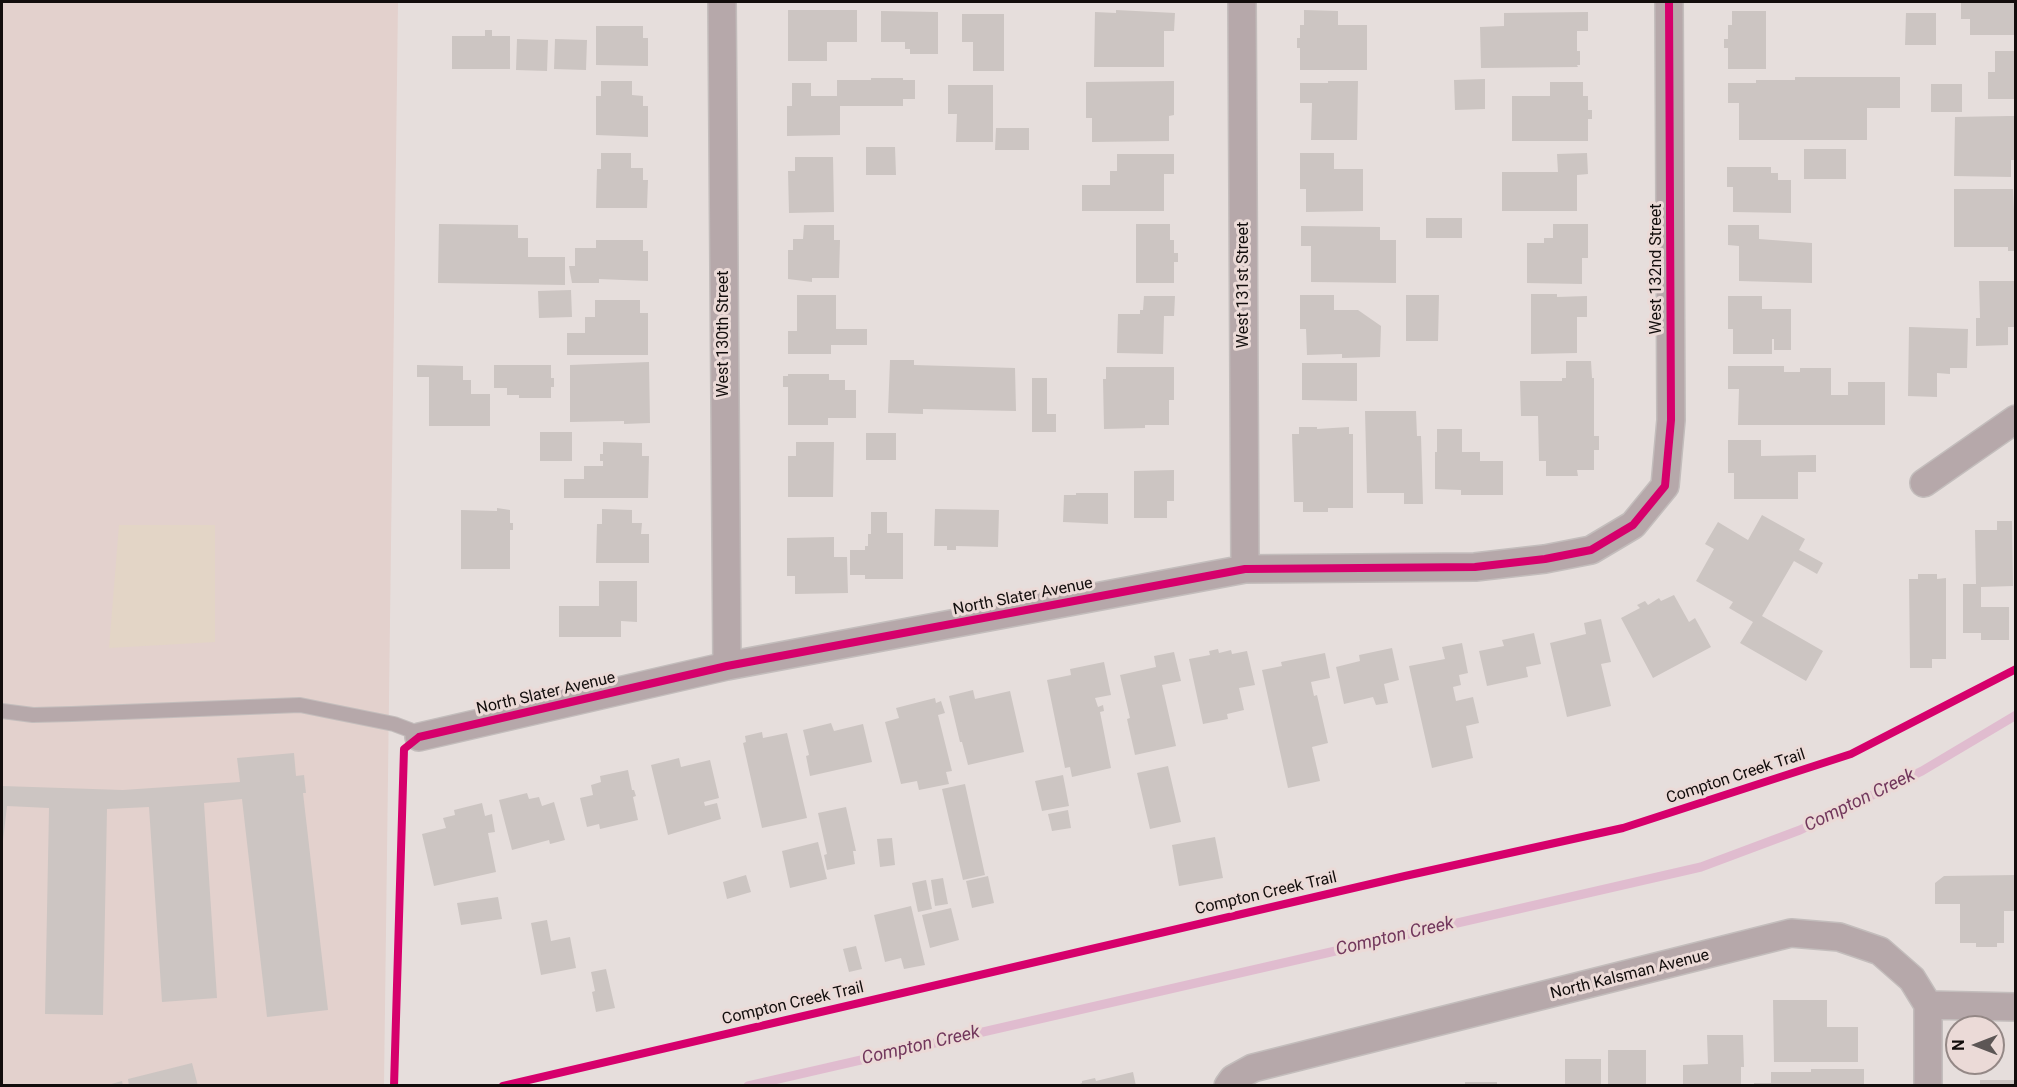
<!DOCTYPE html>
<html>
<head>
<meta charset="utf-8">
<style>
	body { margin:0 }
	#map { position:relative; width:2017px; height:1087px; overflow:hidden; background:#e6dedc; font-family:Roboto,sans-serif }
	canvas { display:block }
	.frame { position:absolute; inset:0; border:3px solid #120d0c; pointer-events:none }
	.north { position:absolute; left:1945px; top:1015px; width:60px; height:60px; box-sizing:border-box; background:#ebdad7; border:2px solid #948886; border-radius:50%; rotate:270deg; font-size:16px; font-weight:700; line-height:24px; text-align:center; color:#120d0c }
	.north::after { content:''; display:block; margin:auto; width:21px; height:27px; background:#5c5655; clip-path:polygon(50% 0,100% 100%,50% 72%,0 100%) }
</style>
</head>
<body>
<div id="map">
<canvas width="2017" height="1087"></canvas>
<div class="frame"></div>
<div class="north">N</div>
</div>
<script>
const ctx = document.querySelector('canvas').getContext('2d');
ctx.lineJoin = 'round';
function fillPath(path, color) { ctx.fillStyle = color; ctx.fill(path, 'evenodd'); }
const toPath = rows => new Path2D(rows.map(r => 'M' + r).join(''));
function stroke(path, color, width, dash) { ctx.strokeStyle = color; ctx.lineWidth = width; ctx.lineCap = dash ? 'butt' : 'round'; ctx.setLineDash(dash || []); ctx.stroke(path); }
function label(font, color, halo, rows, align = 'center') {
  ctx.font = font + ' Roboto,sans-serif'; ctx.lineWidth = 6; ctx.setLineDash([]); ctx.textBaseline = 'middle'; ctx.strokeStyle = halo; ctx.fillStyle = color; for (const [text, x, y, turn = 0] of rows) {
    ctx.save(); ctx.translate(x, y); ctx.rotate((+turn || 0) * Math.PI / 180); ctx.textAlign = isNaN(turn) ? turn : align; if (halo) ctx.strokeText(text, 0, 0); ctx.fillText(text, 0, 0); ctx.restore();
  }
}
const built = toPath([
	[2,2,398,2,384,1085,2,1086]
]);
const green = toPath([
	[119,525,215,525,215,642,109,648]
]);
const stream = toPath([
	[748,1086,1701,867,1800,830,1922,771,2016,715]
]);
const building = toPath([
	[1961,2,2016,2,2016,35,1970,35,1970,19,1961,19],
	[788,10,857,10,857,42,827,42,827,61,788,61],
	[1116,10,1175,13,1174,31,1164,31,1164,67,1094,67,1095,12,1116,13],
	[1304,10,1338,11,1338,25,1367,25,1367,70,1300,70,1300,48,1297,48,1297,38,1300,38,1300,25,1304,25],
	[881,11,938,12,938,54,910,54,910,49,905,49,905,42,881,42],
	[1732,11,1766,11,1766,69,1728,69,1728,48,1724,48,1724,39,1728,39,1728,25,1732,25],
	[1588,12,1588,31,1577,31,1577,51,1580,51,1580,65,1577,65,1578,67,1481,68,1480,27,1504,26,1504,13],
	[1906,13,1936,13,1936,45,1905,45],
	[962,14,1004,14,1004,71,973,71,973,42,962,42],
	[596,26,643,26,643,38,648,38,648,66,596,65],
	[485,30,492,30,492,36,510,36,510,69,452,69,452,36,485,36],
	[517,39,548,40,547,71,516,70],
	[555,39,587,40,586,70,554,69],
	[1995,51,2016,51,2016,99,1988,99,1988,72,1995,72],
	[1795,77,1900,77,1900,108,1867,108,1867,140,1739,140,1739,103,1728,103,1728,83,1756,83,1756,80,1795,80],
	[871,78,903,78,903,80,915,80,915,99,903,99,903,106,840,106,840,135,787,136,787,106,792,106,792,83,811,83,811,96,837,96,837,80,871,80],
	[1485,79,1485,109,1455,110,1454,80],
	[601,81,632,81,632,95,643,96,643,106,648,106,648,137,596,135,596,96,601,96],
	[1174,81,1174,115,1169,116,1169,141,1092,142,1092,118,1086,118,1086,82],
	[1328,81,1358,81,1357,140,1311,140,1312,103,1300,103,1300,83,1328,83],
	[1550,82,1583,82,1583,96,1588,96,1588,110,1592,110,1592,119,1588,119,1588,141,1512,141,1512,96,1550,96],
	[1931,84,1962,84,1962,112,1931,112],
	[948,85,993,85,993,142,956,142,957,114,948,114],
	[2008,116,2016,116,2016,160,2011,160,2011,177,1954,176,1955,117],
	[996,128,1029,128,1029,150,995,150],
	[866,147,895,147,896,175,866,175],
	[1804,149,1846,149,1846,179,1804,179],
	[601,153,631,153,631,168,643,168,643,180,648,180,647,208,596,208,597,169,601,169],
	[1300,153,1334,153,1334,169,1363,169,1363,211,1306,212,1306,189,1300,189],
	[1587,153,1588,174,1577,175,1577,211,1502,211,1502,172,1558,172,1557,154],
	[1117,154,1174,154,1174,174,1164,174,1164,211,1082,211,1082,185,1110,185,1110,171,1117,171],
	[795,157,833,157,834,212,789,213,788,171,795,171],
	[1727,167,1771,167,1771,173,1778,173,1778,180,1791,180,1791,213,1733,212,1733,187,1727,187],
	[1954,189,2013,189,2016,251,2008,251,2008,247,1954,247],
	[1426,218,1462,218,1462,238,1426,238],
	[439,224,518,225,518,238,528,238,528,257,565,257,565,285,438,283],
	[1136,224,1170,224,1170,240,1174,240,1174,253,1178,253,1178,262,1174,262,1174,283,1136,283],
	[1553,224,1588,224,1588,258,1582,258,1582,284,1527,283,1527,243,1544,243,1544,238,1553,238],
	[804,225,834,225,834,240,840,240,839,278,812,278,812,282,788,279,788,250,793,250,793,239,803,239],
	[1728,225,1759,225,1759,239,1812,243,1812,283,1739,281,1739,246,1728,245],
	[1301,226,1380,227,1380,240,1396,240,1396,283,1311,282,1311,246,1301,246],
	[596,240,643,240,643,251,648,251,648,281,599,279,599,283,572,283,569,266,575,266,575,248,596,248],
	[1979,281,2016,281,2016,327,2008,327,2008,345,1976,346,1976,318,1980,318],
	[571,290,572,317,539,318,538,291],
	[1531,294,1557,294,1557,297,1587,296,1587,317,1577,317,1577,353,1531,354],
	[797,295,836,295,836,329,867,329,867,345,831,345,831,354,788,354,788,331,797,331],
	[1300,295,1334,295,1334,310,1358,310,1381,326,1380,357,1342,358,1342,354,1307,355,1306,329,1300,329],
	[1406,295,1439,295,1438,341,1406,341],
	[1144,296,1175,296,1174,316,1164,316,1163,354,1117,353,1118,314,1140,314,1140,310,1143,310],
	[1728,296,1762,296,1762,309,1791,309,1791,350,1774,350,1774,339,1772,339,1772,354,1733,354,1733,329,1728,329],
	[595,300,640,300,640,313,648,313,648,355,567,355,567,333,585,333,585,317,595,317],
	[1909,327,1968,329,1967,368,1950,368,1950,374,1937,373,1937,397,1908,396],
	[890,360,914,360,914,365,1015,368,1016,411,923,409,923,414,888,413],
	[1566,361,1591,361,1592,378,1594,378,1594,436,1599,436,1599,450,1594,450,1594,470,1577,470,1578,476,1546,476,1546,461,1539,461,1538,416,1521,416,1520,381,1562,381,1562,378,1566,378],
	[649,362,650,423,624,424,624,421,570,422,570,365],
	[1302,363,1357,363,1357,401,1302,400],
	[417,365,463,366,463,380,471,380,471,394,490,394,490,426,429,426,429,377,417,377],
	[494,365,551,365,551,378,554,378,554,387,551,387,551,398,519,398,519,395,507,395,507,388,494,388],
	[1728,366,1784,366,1784,372,1800,372,1800,368,1831,368,1831,395,1848,395,1848,382,1885,382,1885,425,1738,425,1739,389,1728,389],
	[1106,367,1174,367,1174,400,1169,400,1169,425,1145,425,1145,428,1104,429,1103,379,1106,379],
	[788,374,829,374,829,380,845,380,845,390,856,390,856,418,828,418,828,425,788,425,788,387,783,387,783,376,788,376],
	[1032,378,1047,378,1047,414,1056,414,1056,432,1032,432],
	[1365,411,1416,411,1417,436,1421,436,1423,504,1404,504,1404,493,1367,493],
	[1299,427,1317,427,1317,429,1349,427,1349,434,1353,434,1353,508,1328,508,1328,512,1303,512,1303,502,1294,502,1292,434,1299,434],
	[1437,429,1462,429,1462,452,1480,452,1480,461,1503,461,1503,495,1461,495,1461,490,1435,489,1435,452,1437,452],
	[540,432,572,432,572,461,540,461],
	[866,433,896,433,896,460,866,460],
	[1728,440,1761,440,1761,456,1816,455,1816,472,1798,472,1798,499,1734,499,1734,473,1728,473],
	[603,442,642,443,642,456,649,456,648,498,564,498,564,479,584,479,584,466,603,466,603,461,600,461,600,454,603,454],
	[796,442,834,442,833,497,788,497,788,456,796,456],
	[1174,470,1174,501,1167,501,1167,518,1134,518,1134,471],
	[1076,493,1108,493,1108,524,1063,522,1064,495,1076,495],
	[497,508,510,510,510,523,513,523,513,530,510,530,510,569,461,569,461,510,497,511],
	[602,509,632,510,632,523,642,523,641,534,649,534,649,563,596,563,597,524,602,524],
	[935,509,999,510,998,547,956,546,956,550,947,550,947,546,934,546],
	[871,512,887,512,887,533,903,533,903,579,865,579,865,575,850,575,850,550,865,550,865,546,868,546,868,534,871,534],
	[1762,515,1805,539,1799,550,1823,563,1817,574,1794,561,1762,616,1823,651,1806,681,1740,643,1753,622,1729,608,1733,602,1696,581,1714,549,1705,544,1718,522,1748,540],
	[1997,521,2012,521,2013,586,1981,587,1981,607,2009,607,2009,640,1981,640,1981,633,1963,633,1963,584,1976,584,1975,530,1997,530],
	[834,537,834,557,847,557,848,593,795,594,795,576,787,576,787,538],
	[1918,574,1937,574,1937,579,1946,578,1946,659,1932,659,1932,668,1910,668,1909,579,1918,579],
	[599,581,637,581,637,622,621,621,621,637,559,637,559,606,599,606],
	[1674,595,1689,622,1695,618,1711,647,1653,678,1621,618,1640,608,1637,605,1645,601,1648,605,1659,598,1661,601],
	[1601,619,1611,662,1601,664,1611,706,1567,717,1550,643,1586,634,1584,623],
	[1534,633,1541,664,1526,667,1528,677,1487,686,1479,651,1504,646,1502,640],
	[1462,643,1468,673,1459,675,1461,685,1453,687,1456,701,1473,697,1479,723,1466,726,1473,758,1432,768,1409,666,1445,659,1442,647],
	[1392,648,1399,680,1384,684,1388,703,1376,705,1373,697,1344,704,1336,667,1360,661,1359,655],
	[1218,649,1219,653,1231,650,1232,654,1247,651,1255,685,1239,688,1244,710,1227,714,1228,719,1203,724,1189,659,1210,655,1209,651],
	[1174,652,1181,681,1162,685,1176,746,1135,755,1127,719,1130,718,1120,675,1156,667,1154,656],
	[1325,653,1330,678,1311,682,1314,696,1317,695,1328,743,1312,747,1320,781,1288,788,1262,670,1282,666,1281,662],
	[1104,662,1111,695,1095,698,1098,707,1103,705,1104,711,1100,712,1111,768,1072,777,1070,767,1065,768,1047,680,1071,675,1070,669],
	[973,690,975,699,1010,691,1024,752,968,765,962,742,960,742,949,696],
	[935,698,936,703,941,701,945,713,938,715,952,771,946,772,949,784,919,790,917,781,901,784,885,722,899,718,896,708],
	[831,723,834,731,863,724,872,762,810,776,806,756,809,755,803,730],
	[762,732,763,738,787,733,807,818,762,828,743,743,746,742,745,736],
	[294,753,296,776,304,775,306,793,303,793,328,1010,267,1017,242,799,204,803,217,998,162,1002,149,807,107,809,103,1015,45,1014,49,808,7,806,3,841,2,841,2,786,123,790,240,782,237,758],
	[679,758,681,767,710,760,719,798,704,802,705,806,717,803,721,819,668,835,651,765],
	[1168,766,1181,822,1150,829,1137,773],
	[628,770,632,790,634,790,636,796,633,797,638,820,600,829,599,824,587,827,580,798,593,795,591,785,601,782,600,776],
	[1063,775,1069,806,1042,811,1035,781],
	[965,784,985,875,963,880,942,789],
	[527,793,529,799,539,797,542,806,554,802,565,840,550,844,549,840,512,850,499,800],
	[482,803,485,816,492,814,495,832,488,833,496,872,434,886,422,834,446,828,443,818,455,815,454,810],
	[846,807,856,851,853,851,855,864,827,870,824,855,827,854,818,813],
	[1068,810,1071,828,1052,831,1048,814],
	[1215,837,1223,878,1179,886,1172,845],
	[892,838,895,865,880,867,877,839],
	[818,842,827,879,790,888,782,851],
	[746,875,751,892,727,899,723,882],
	[2016,875,2016,911,2004,911,2004,943,1997,943,1997,947,1976,947,1976,943,1960,943,1960,904,1935,904,1935,883,1944,876],
	[988,876,994,903,972,908,966,881],
	[943,878,948,904,935,906,931,880],
	[926,880,932,909,918,912,912,883],
	[498,897,502,919,461,925,457,903],
	[911,906,925,965,904,969,901,958,885,962,874,915],
	[951,908,959,940,930,948,922,915],
	[547,920,551,941,570,937,576,968,541,975,531,923],
	[856,946,862,969,849,972,843,949],
	[606,969,615,1008,596,1012,592,992,595,991,591,972],
	[1773,1000,1827,1000,1827,1027,1858,1027,1858,1062,1774,1062],
	[1707,1035,1743,1035,1744,1067,1741,1067,1741,1086,1683,1086,1683,1065,1708,1064],
	[1608,1050,1646,1050,1646,1086,1608,1086],
	[1565,1059,1601,1059,1601,1086,1565,1086],
	[192,1063,198,1086,129,1086,128,1079],
	[1811,1069,1864,1069,1864,1086,1754,1086,1754,1083,1771,1083,1771,1072,1811,1072],
	[1133,1072,1136,1086,1075,1086,1082,1083,1082,1081,1095,1078,1096,1081],
	[1980,1080,2016,1080,2016,1086,1980,1086],
	[122,1081,123,1086,108,1086,108,1085],
	[1465,1082,1497,1082,1497,1086,1465,1086]
]);
const service = toPath([
	[2,711,33,715,72,714,300,705,394,724,410,730,419,737]
]);
const minor = toPath([
	[722,2,727,666],
	[1242,2,1245,569],
	[1924,483,2016,419],
	[419,737,727,666,1245,569,1475,567,1545,559,1591,550,1633,525,1665,486,1671,420,1669,2],
	[1228,1086,1233,1079,1253,1068,1791,933,1839,937,1880,951,1912,979,1928,1005,2016,1007],
	[1928,1086,1928,1005]
]);
const cycleway = toPath([
	[394,1086,404,749,419,737,727,666,1245,569,1475,567,1545,559,1591,550,1633,525,1665,486,1671,420,1669,2],
	[503,1086,1405,876,1623,828,1851,754,2016,669]
]);
const streetNames = [
	["West 132nd Street",1657,269,-90],
	["West 131st Street",1244,285,-90],
	["West 130th Street",724,334,-90],
	["North Slater Avenue",1023,597,-11],
	["North Slater Avenue",546,694,-13],
	["Compton Creek Trail",1736,777,-18],
	["Compton Creek Trail",1266,894,-13],
	["North Kalsman Avenue",1630,975,-14],
	["Compton Creek Trail",793,1004,-13]
];
const waterNames = [
	["Compton Creek",1860,801,-26],
	["Compton Creek",1395,937,-13],
	["Compton Creek",921,1046,-13]
];
fillPath(built, '#e3d1cd');
fillPath(green, '#e3d5c6');
stroke(stream, '#e0bccf', 9);
fillPath(building, '#ccc5c2');
stroke(service, '#c3bdbc', 16);
stroke(minor, '#c3bdbc', 30);
stroke(service, '#b6a8aa', 14);
stroke(minor, '#b6a8aa', 27);
stroke(cycleway, '#d6006c', 8);
label('16px', '#120d0c', '#ebdad7', streetNames);
label('italic 18px', '#72375c', '#ebdad7', waterNames);
</script>
</body>
</html>
